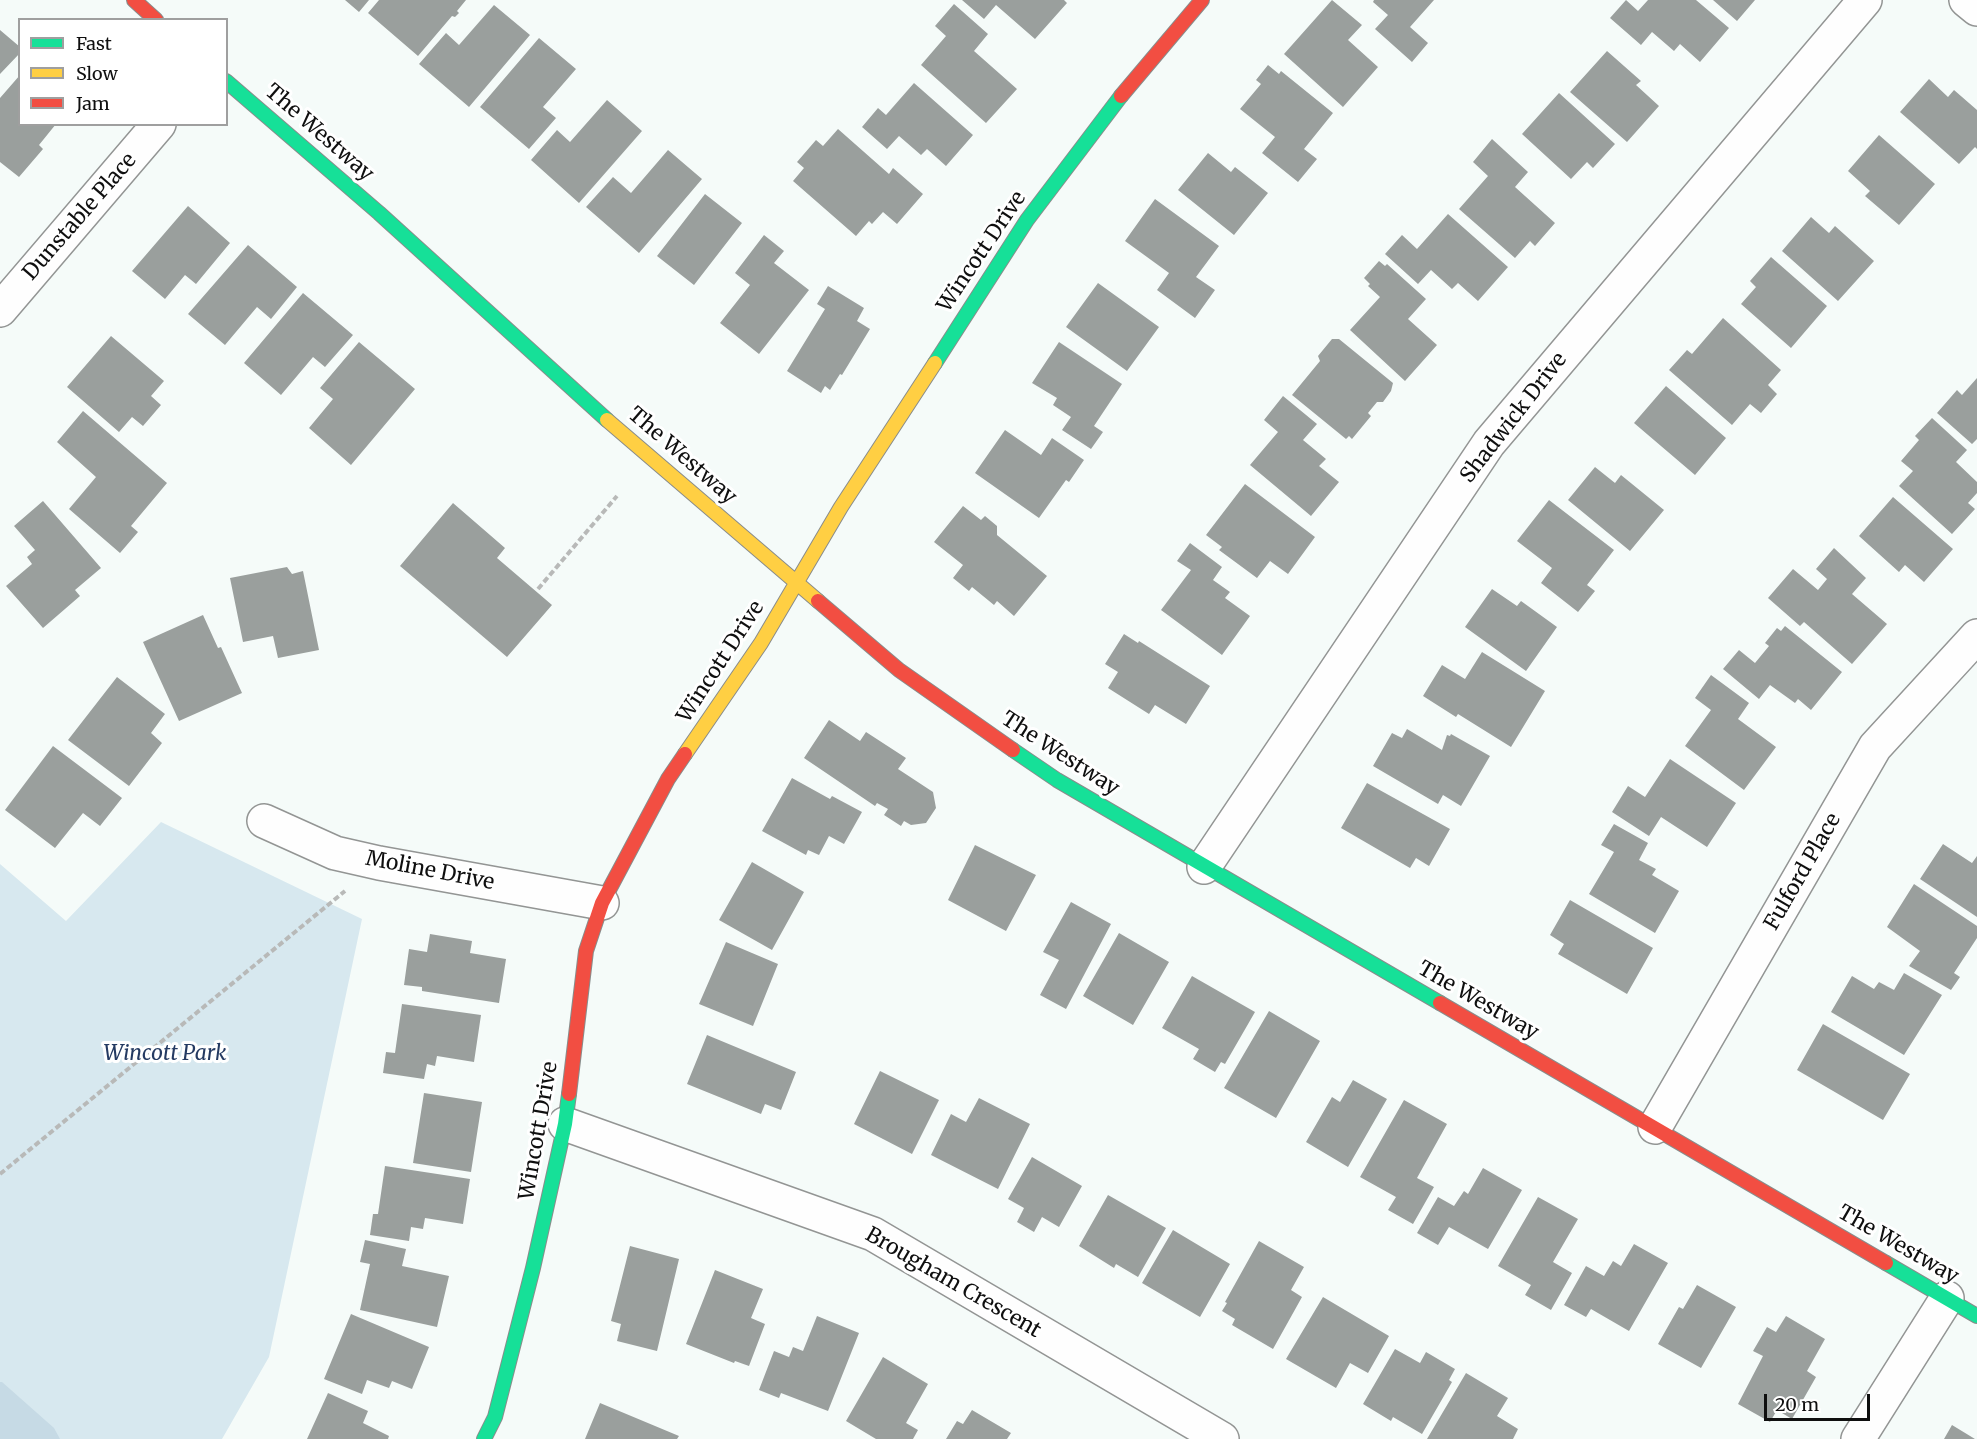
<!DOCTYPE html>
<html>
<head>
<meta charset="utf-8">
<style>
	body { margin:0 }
	#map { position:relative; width:1977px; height:1439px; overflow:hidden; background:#f5fbf9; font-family:Merriweather,serif }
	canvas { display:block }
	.legend { position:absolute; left:18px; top:18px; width:210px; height:108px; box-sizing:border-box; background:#fff; border:2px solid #9f9f9f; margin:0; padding:8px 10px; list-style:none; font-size:18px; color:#0f0f0f }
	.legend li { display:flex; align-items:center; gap:12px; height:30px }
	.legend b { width:30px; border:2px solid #9f9f9f }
	.scale { position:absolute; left:1764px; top:1394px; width:106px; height:27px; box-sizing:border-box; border:3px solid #0f0f0f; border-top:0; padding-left:8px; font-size:18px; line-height:21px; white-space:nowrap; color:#0f0f0f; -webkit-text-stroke:4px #fff; paint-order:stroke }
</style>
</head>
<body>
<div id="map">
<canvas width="1977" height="1439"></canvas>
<ul class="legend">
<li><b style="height:8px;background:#16e098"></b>Fast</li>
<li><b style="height:8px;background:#ffcf43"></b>Slow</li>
<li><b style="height:8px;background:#f24e42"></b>Jam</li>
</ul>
<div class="scale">20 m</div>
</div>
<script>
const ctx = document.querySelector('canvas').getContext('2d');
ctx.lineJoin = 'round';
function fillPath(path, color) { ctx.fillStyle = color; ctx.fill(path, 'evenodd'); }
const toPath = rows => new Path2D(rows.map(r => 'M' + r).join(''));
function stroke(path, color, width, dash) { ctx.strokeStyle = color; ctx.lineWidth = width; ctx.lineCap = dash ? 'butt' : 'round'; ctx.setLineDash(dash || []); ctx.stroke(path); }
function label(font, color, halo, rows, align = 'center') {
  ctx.font = font + ' Merriweather,serif'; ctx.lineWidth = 6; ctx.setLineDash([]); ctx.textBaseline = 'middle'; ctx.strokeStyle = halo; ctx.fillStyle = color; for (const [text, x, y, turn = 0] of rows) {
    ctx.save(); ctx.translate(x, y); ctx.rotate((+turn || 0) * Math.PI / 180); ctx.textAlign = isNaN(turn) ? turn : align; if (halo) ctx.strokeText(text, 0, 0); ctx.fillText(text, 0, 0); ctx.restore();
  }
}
const green = toPath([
	[161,822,362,919,269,1357,222,1439,0,1439,0,864,66,921]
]);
const forest = toPath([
	[0,1382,2,1382,54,1428,60,1439,0,1439]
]);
const building = toPath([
	[345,0,369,0,359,12],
	[379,0,466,0,457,11,459,13,455,17,452,16,418,56,368,13],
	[962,0,1064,0,1067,3,1035,39,996,5,984,19],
	[1332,0,1362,25,1348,40,1378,67,1343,107,1284,54],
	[1374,0,1434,0,1410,27,1428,43,1412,62,1375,29,1388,15,1373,2],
	[1626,0,1638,11,1648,0,1696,0,1729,28,1700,62,1680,44,1674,51,1652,32,1641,45,1610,18],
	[1713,0,1755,0,1737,21],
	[954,4,988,34,974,51,1017,89,986,123,921,65,946,36,935,26],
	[494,5,530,35,469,107,419,64,446,33,459,45],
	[0,30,20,47,20,53,0,74],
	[539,38,576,69,543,107,556,118,529,149,480,107],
	[1607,51,1641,81,1636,85,1659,106,1627,142,1570,92],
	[1268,65,1279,74,1281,71,1333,113,1304,149,1317,159,1298,182,1262,153,1275,137,1240,109,1261,84,1256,80],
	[20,75,20,124,56,124,39,145,43,149,19,177,0,162,0,98],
	[1929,79,1948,97,1954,90,1977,110,1977,149,1975,147,1959,164,1900,112],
	[914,83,973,135,946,166,927,149,921,155,899,136,887,149,862,127,878,108,886,115],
	[1559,93,1615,144,1593,168,1587,162,1571,179,1522,134],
	[607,100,642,131,579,203,531,160,557,130,570,142],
	[838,129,889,174,893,168,923,194,897,224,883,212,872,224,869,221,856,236,793,181,804,168,797,162,816,140,823,146],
	[1879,135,1935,184,1899,225,1865,196,1870,191,1848,171],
	[1492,139,1528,172,1515,187,1555,223,1535,246,1530,241,1515,258,1459,209,1488,176,1473,162],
	[668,150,702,179,639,253,586,207,613,177,631,193],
	[1208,153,1231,172,1235,167,1268,193,1234,235,1178,190],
	[705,194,742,223,694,285,657,256],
	[1155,199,1219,246,1196,277,1215,290,1195,318,1157,290,1169,273,1125,241],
	[188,206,230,243,196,284,185,275,165,299,132,271],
	[1448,214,1508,267,1478,301,1458,283,1452,289,1431,270,1418,284,1385,254,1402,235,1417,249],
	[1811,217,1829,233,1835,226,1874,261,1838,301,1782,251],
	[764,235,784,251,774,263,809,290,759,354,720,323,750,285,735,273],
	[248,245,297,287,271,319,257,307,225,345,188,314],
	[1771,257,1827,306,1791,348,1741,304,1756,287,1750,281],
	[1379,261,1385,266,1387,264,1426,299,1408,319,1437,345,1405,381,1350,330,1380,297,1368,286,1370,284,1364,278],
	[1098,283,1159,327,1127,371,1066,327],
	[828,286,864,308,857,321,870,329,842,375,840,374,830,390,825,386,821,393,787,371,825,309,817,304],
	[303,293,353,335,325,367,313,357,281,395,244,363],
	[1723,318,1781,370,1768,385,1777,394,1761,413,1750,404,1732,425,1669,370,1687,350,1692,354],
	[111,336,164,381,151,396,161,405,143,426,132,417,119,432,67,387],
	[1332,339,1339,339,1393,383,1391,391,1383,402,1377,402,1368,413,1371,416,1352,439,1349,436,1346,439,1292,395,1320,361,1318,356],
	[359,342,415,389,351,465,309,428,333,399,320,388],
	[1059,342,1122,384,1094,426,1103,432,1091,449,1062,430,1071,417,1053,405,1057,398,1032,383],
	[1977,378,1977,439,1972,444,1937,413,1957,390,1962,395],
	[1666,386,1726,438,1695,475,1634,423],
	[1283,396,1317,424,1303,440,1326,459,1319,466,1339,482,1311,516,1250,465,1278,432,1264,420],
	[83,411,167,483,131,526,138,532,120,553,69,509,96,477,57,442],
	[1932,418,1967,450,1956,462,1977,482,1977,493,1968,503,1975,509,1952,534,1899,486,1913,471,1901,461,1919,440,1915,436],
	[1005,430,1041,455,1052,438,1084,460,1069,482,1066,480,1039,518,975,473],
	[1595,467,1615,483,1621,475,1664,510,1630,551,1568,500],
	[1245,484,1315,537,1288,574,1270,561,1257,578,1219,550,1222,547,1206,535],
	[1893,497,1953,549,1924,582,1905,565,1899,572,1859,536],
	[1549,500,1614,550,1587,585,1595,591,1578,612,1541,583,1552,568,1517,541],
	[43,501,101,568,75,590,80,596,43,628,6,586,32,564,27,557,35,550,14,526],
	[453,503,505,548,497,558,552,605,507,657,400,566],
	[963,506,981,520,985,516,997,526,997,535,1047,576,1014,616,997,601,994,605,972,587,969,591,953,578,963,565,934,542],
	[1190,543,1222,567,1213,580,1230,592,1225,598,1250,616,1222,655,1161,610,1191,570,1177,561],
	[1834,548,1866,578,1852,594,1887,624,1852,664,1804,622,1800,626,1768,598,1793,569,1818,590,1827,579,1816,569],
	[287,567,292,574,303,571,319,650,278,658,273,636,243,642,230,578],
	[1492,589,1517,606,1521,601,1557,627,1526,671,1465,627],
	[203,615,218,648,221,647,242,693,179,721,143,642],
	[1785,626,1842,672,1811,710,1798,699,1795,703,1770,685,1759,699,1723,669,1739,650,1755,663,1769,646,1765,643,1777,628,1781,631],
	[1124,634,1138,643,1139,641,1210,686,1186,724,1155,705,1149,714,1108,688,1118,672,1105,664],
	[1482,652,1545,691,1511,747,1458,714,1456,717,1423,696,1442,665,1465,679],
	[1711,675,1749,703,1738,719,1776,747,1744,790,1685,746,1711,710,1695,698],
	[117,677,165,714,151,733,162,743,129,786,68,740],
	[829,720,860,741,866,732,906,758,898,769,933,792,936,808,926,823,911,825,904,821,901,826,884,815,888,809,877,803,875,806,804,758],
	[1407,729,1442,750,1447,735,1450,736,1451,734,1490,756,1461,806,1443,795,1438,804,1373,766,1392,733,1402,738],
	[53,746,122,798,100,826,83,813,55,848,5,810],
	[1670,759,1736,803,1707,847,1661,817,1649,836,1612,812,1628,786,1645,797],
	[792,778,830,799,832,796,862,812,844,844,829,836,819,855,808,850,806,855,762,831],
	[1367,783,1450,829,1429,866,1416,858,1410,868,1341,828],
	[1614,824,1648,843,1639,860,1656,869,1652,875,1679,891,1655,933,1589,894,1614,852,1601,845],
	[1943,844,1972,863,1977,856,1977,917,1920,879],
	[975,845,1036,875,1006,931,948,900],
	[752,862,804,892,772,950,719,920],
	[1914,884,1977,926,1977,938,1954,973,1960,977,1951,990,1909,966,1920,951,1887,927],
	[1570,900,1653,948,1627,994,1558,954,1564,944,1550,935],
	[1071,902,1111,924,1066,1009,1040,995,1059,960,1043,952],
	[1119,933,1169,962,1133,1025,1083,996],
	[430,934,472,941,470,953,506,959,499,1003,422,991,422,987,404,985,409,949,427,952],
	[726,942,778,964,753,1026,699,1004],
	[1904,973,1942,995,1904,1055,1831,1012,1852,976,1874,989,1879,982,1894,990],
	[1192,976,1255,1012,1225,1064,1221,1062,1215,1072,1193,1059,1199,1049,1162,1028],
	[402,1004,481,1015,474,1062,437,1056,435,1066,427,1064,424,1079,383,1073,386,1052,395,1053],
	[1269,1011,1320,1041,1276,1118,1224,1088],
	[1823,1024,1910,1074,1883,1120,1797,1070],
	[707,1035,796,1072,781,1110,765,1104,761,1114,687,1084],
	[880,1071,939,1100,912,1154,854,1124],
	[1353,1080,1387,1099,1348,1167,1306,1142,1332,1097,1340,1102],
	[424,1093,482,1102,471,1172,413,1163],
	[979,1098,1030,1124,998,1189,931,1155,951,1114,966,1122],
	[1404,1100,1447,1124,1417,1178,1434,1187,1413,1224,1388,1210,1396,1197,1360,1177],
	[1032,1157,1082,1186,1059,1227,1042,1217,1034,1232,1017,1222,1024,1208,1008,1199],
	[385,1166,470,1179,463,1224,425,1218,423,1229,411,1227,409,1241,370,1235,373,1214,378,1214],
	[1483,1168,1522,1190,1488,1249,1449,1227,1438,1245,1417,1233,1438,1197,1454,1206,1464,1191,1468,1194],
	[1108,1195,1166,1228,1138,1277,1116,1264,1114,1268,1079,1246],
	[1538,1197,1578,1219,1553,1262,1572,1273,1551,1310,1525,1295,1531,1285,1498,1266],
	[1173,1230,1230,1264,1200,1317,1142,1283],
	[365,1240,406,1249,402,1266,449,1276,437,1327,360,1310,370,1264,360,1262],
	[1259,1241,1304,1267,1291,1290,1302,1297,1273,1349,1232,1325,1235,1319,1222,1311,1227,1303,1225,1302],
	[1634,1244,1668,1263,1629,1331,1591,1309,1586,1317,1564,1305,1586,1266,1604,1276,1613,1261,1621,1266],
	[630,1246,679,1259,657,1351,617,1341,621,1324,611,1321],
	[715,1270,763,1289,751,1318,765,1324,749,1366,735,1361,734,1363,686,1344],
	[1697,1285,1736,1307,1701,1368,1658,1344,1679,1307,1683,1309],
	[1323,1297,1389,1336,1368,1373,1350,1363,1336,1388,1286,1359],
	[351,1314,429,1347,412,1389,392,1381,389,1388,367,1380,362,1394,324,1379],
	[817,1316,859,1333,828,1411,781,1393,779,1398,759,1390,774,1351,789,1357,793,1347,803,1351],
	[1786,1316,1825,1339,1807,1371,1816,1377,1792,1419,1777,1410,1770,1422,1738,1404,1763,1356,1753,1351,1767,1327,1776,1332],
	[1395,1349,1420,1363,1426,1352,1455,1369,1449,1380,1452,1382,1422,1434,1393,1417,1391,1421,1363,1404],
	[883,1357,928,1384,906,1423,918,1430,913,1439,876,1439,846,1421],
	[1466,1373,1508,1398,1497,1416,1518,1429,1513,1439,1427,1439],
	[328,1393,368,1411,363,1423,389,1436,388,1439,307,1439],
	[600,1403,679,1436,677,1439,585,1439],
	[972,1410,1011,1433,1007,1439,946,1439,957,1421,963,1424],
	[1952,1425,1975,1439,1944,1439]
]);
const path = toPath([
	[538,589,617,496],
	[0,1174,345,891]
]);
const street = toPath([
	[1966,0,1977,9],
	[0,310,159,124],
	[264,821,335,853,379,863,602,903],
	[1204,867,1489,443,1865,0],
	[565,1124,873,1234,1222,1439],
	[1655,1127,1875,747,1977,636],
	[1858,1439,1947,1298]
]);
const fast = toPath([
	[226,81,379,213,607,420],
	[935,363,1027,220,1121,96],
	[1013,750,1057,780,1440,1003],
	[1886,1263,1977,1316],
	[484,1439,495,1417,533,1268,565,1124,569,1094]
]);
const slow = toPath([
	[607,420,818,601],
	[685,754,761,643,841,507,935,363]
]);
const jam = toPath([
	[134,0,156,20],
	[1121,96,1202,0],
	[818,601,899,670,1013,750],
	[1440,1003,1886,1263],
	[569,1094,586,951,602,903,668,779,685,754]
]);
const streetNames = [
	["The Westway",319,133,41],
	["Dunstable Place",80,217,-49],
	["Wincott Drive",982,252,-56],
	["Shadwick Drive",1514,418,-52],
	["The Westway",682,456,41],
	["Wincott Drive",721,662,-57],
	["The Westway",1060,754,33],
	["Moline Drive",430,871,11],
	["Fulford Place",1803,872,-60],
	["The Westway",1478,1001,30],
	["Wincott Drive",539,1131,-80],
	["The Westway",1898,1245,30],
	["Brougham Crescent",953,1283,30]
];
const parkNames = [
	["Wincott Park",165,1054]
];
fillPath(green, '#d7e8ef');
fillPath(forest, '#c6dae5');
fillPath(building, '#9a9f9d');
stroke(street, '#939594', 36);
stroke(fast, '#898c8b', 16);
stroke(slow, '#898c8b', 16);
stroke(jam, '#898c8b', 16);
stroke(path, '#b8b9b8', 4, [6, 3]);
stroke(street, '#fefefe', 33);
stroke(fast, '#16e098', 14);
stroke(slow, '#ffcf43', 14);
stroke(jam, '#f24e42', 14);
label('21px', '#0f0f0f', '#fff', streetNames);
label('italic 21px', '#243a62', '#fff', parkNames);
</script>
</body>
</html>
